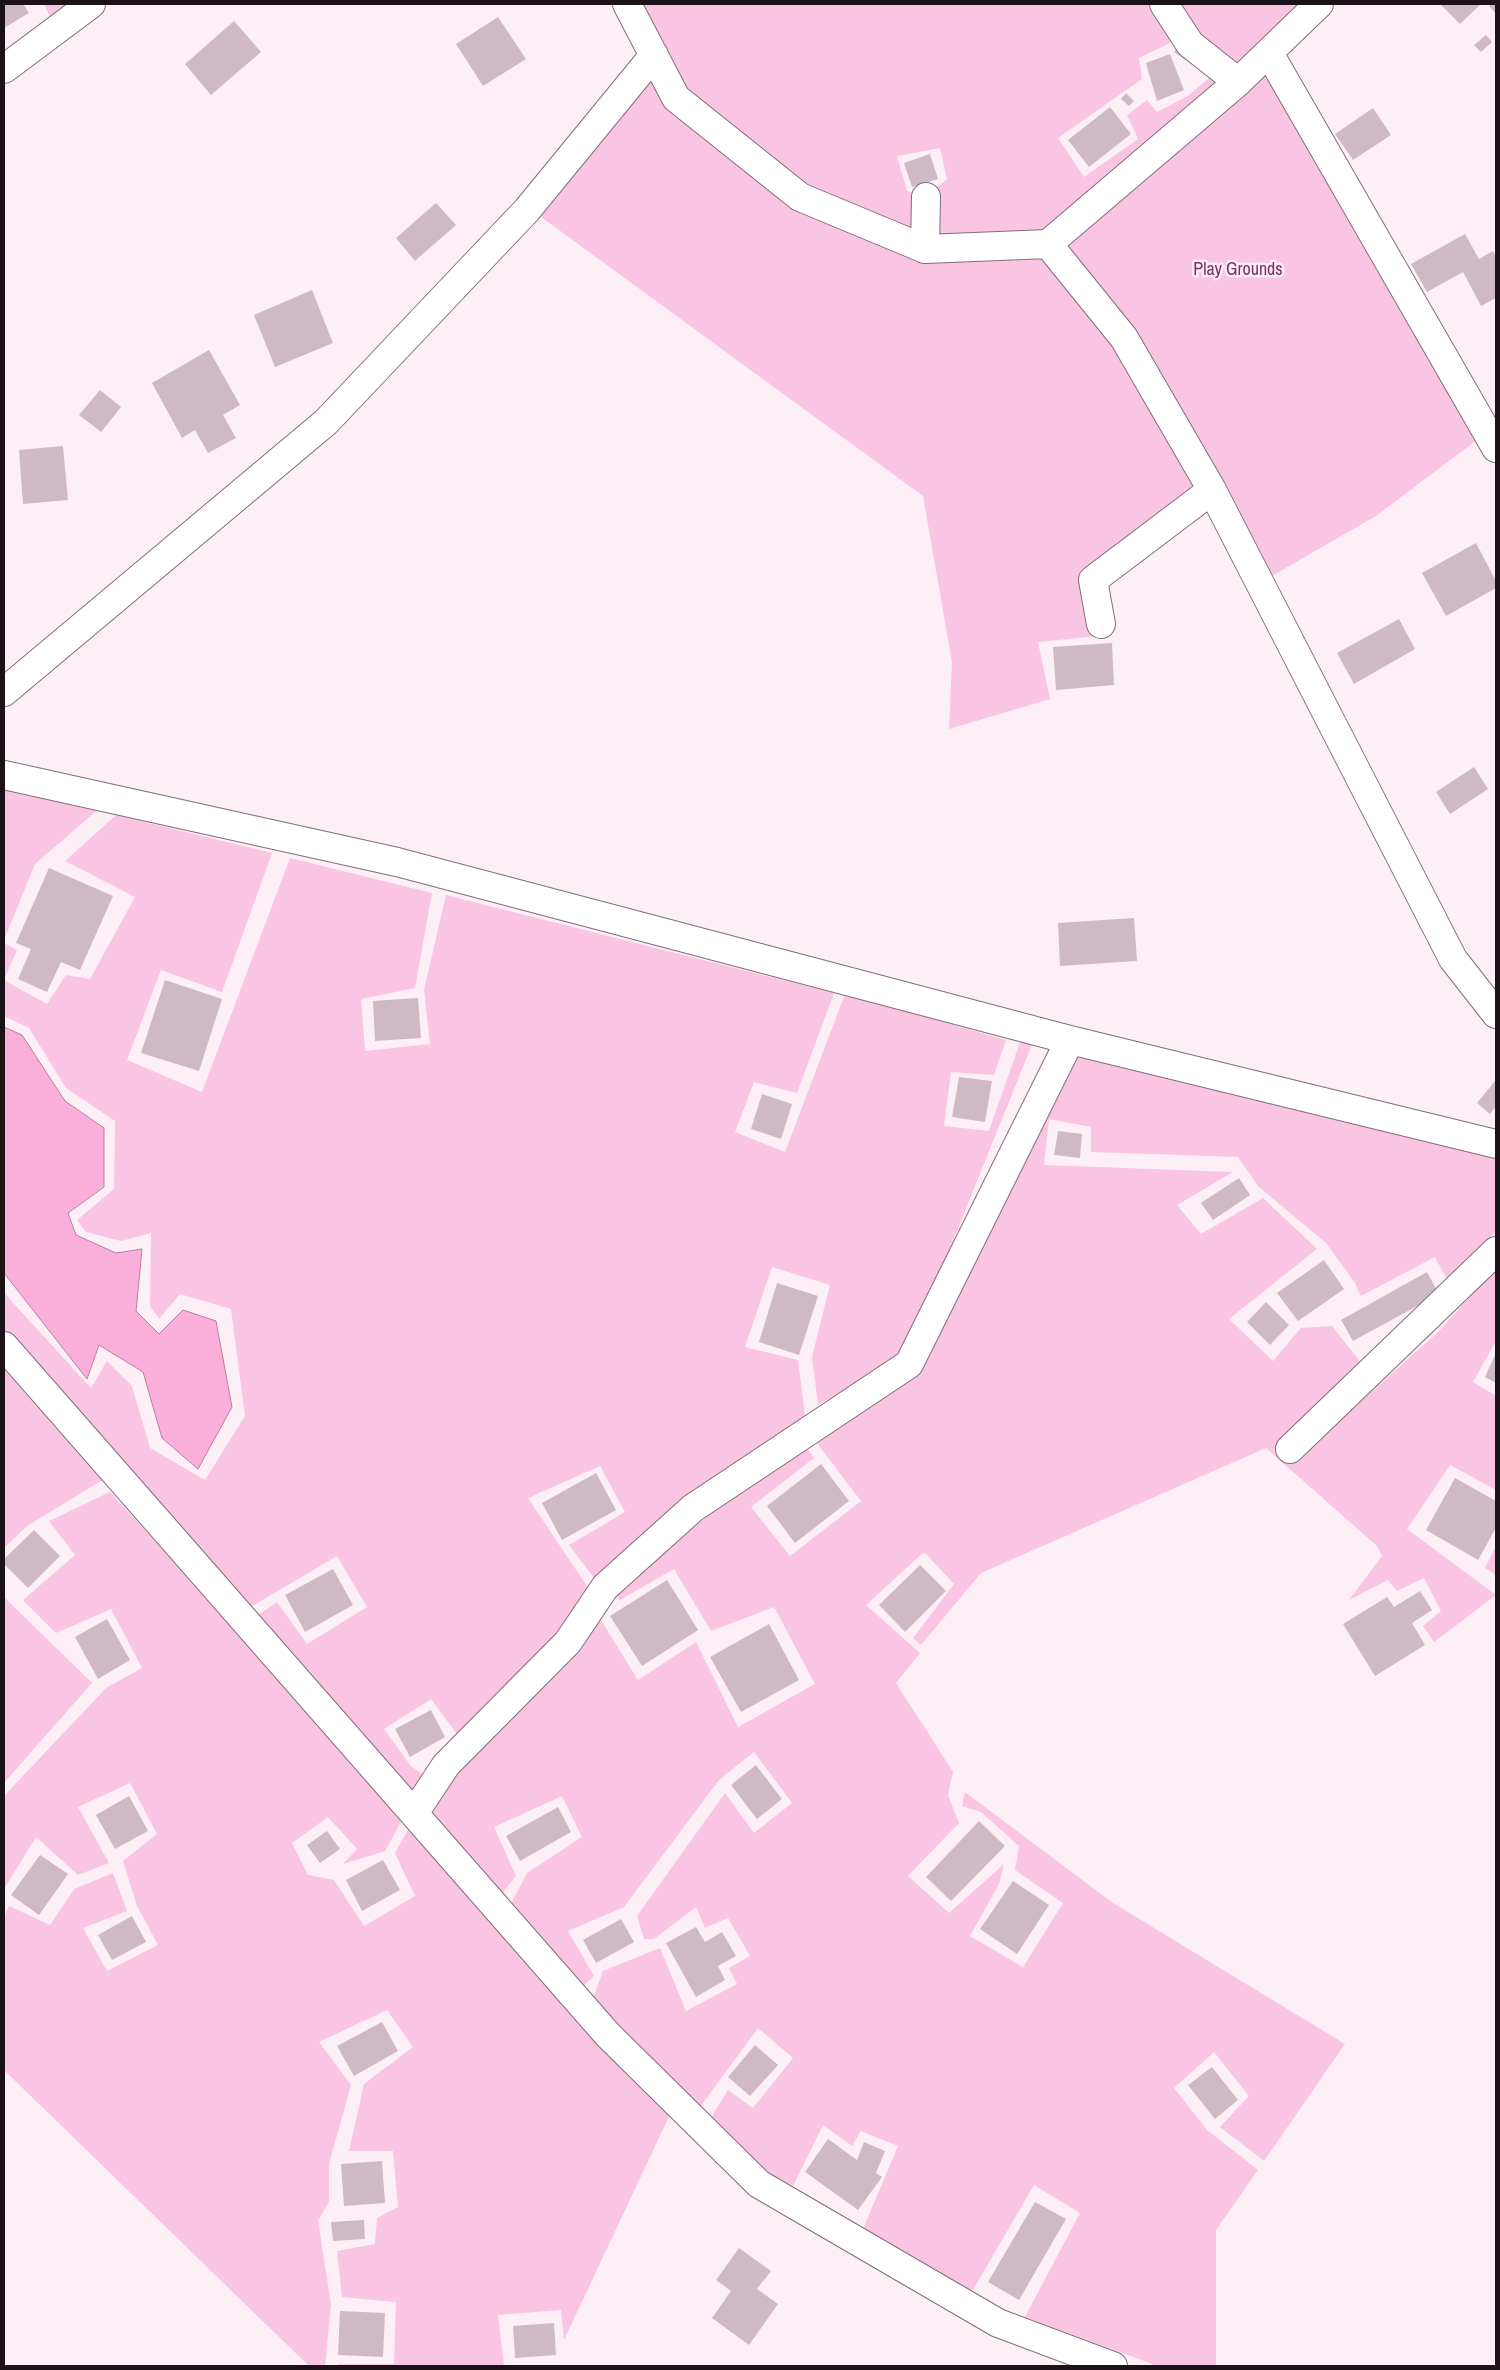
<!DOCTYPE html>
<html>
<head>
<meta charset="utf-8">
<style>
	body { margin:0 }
	#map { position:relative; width:1500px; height:2370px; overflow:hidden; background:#fdeff6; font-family:"Archivo Narrow",sans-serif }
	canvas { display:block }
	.frame { position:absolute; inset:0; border:5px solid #1a1216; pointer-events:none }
</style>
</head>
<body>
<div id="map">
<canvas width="1500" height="2370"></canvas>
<div class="frame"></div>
</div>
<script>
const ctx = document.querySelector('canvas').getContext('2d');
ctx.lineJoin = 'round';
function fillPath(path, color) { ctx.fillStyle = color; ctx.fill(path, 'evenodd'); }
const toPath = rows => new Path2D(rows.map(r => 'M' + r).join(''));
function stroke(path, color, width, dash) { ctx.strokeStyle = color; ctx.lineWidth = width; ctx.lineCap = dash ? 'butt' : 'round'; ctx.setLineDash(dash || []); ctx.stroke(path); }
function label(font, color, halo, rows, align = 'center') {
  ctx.font = font + ' "Archivo Narrow",sans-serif'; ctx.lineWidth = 5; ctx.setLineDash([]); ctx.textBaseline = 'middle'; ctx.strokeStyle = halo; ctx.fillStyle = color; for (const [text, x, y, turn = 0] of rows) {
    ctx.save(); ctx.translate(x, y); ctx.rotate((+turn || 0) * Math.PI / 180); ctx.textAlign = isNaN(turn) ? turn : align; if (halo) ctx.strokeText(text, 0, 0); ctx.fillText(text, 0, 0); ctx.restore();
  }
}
const green = toPath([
	[44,4,68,4,50,17],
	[638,4,1152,4,1178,39,1139,58,1142,79,1058,138,1084,177,1138,139,1127,115,1147,100,1157,112,1188,96,1218,70,1229,84,1044,235,937,238,931,192,947,179,940,148,897,156,907,191,920,194,916,238,807,190,686,94],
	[1168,4,1309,4,1238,75],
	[1267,63,1481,437,1376,516,1270,577,1065,245],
	[652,66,796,206,1047,257,1116,344,1201,490,1087,577,1098,636,1038,642,1050,699,949,729,952,662,923,496,537,214],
	[4,787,101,807,35,864,4,940],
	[116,815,272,853,222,992,161,970,127,1060,202,1092,290,858,432,893,415,988,361,999,365,1051,430,1044,424,990,446,895,834,993,797,1093,754,1082,735,1132,785,1152,845,994,1006,1040,994,1075,951,1072,944,1126,989,1131,1020,1042,1033,1042,907,1355,818,1405,812,1357,830,1285,772,1267,745,1347,798,1360,805,1416,597,1582,569,1545,625,1512,600,1466,528,1498,591,1592,563,1636,460,1738,431,1699,384,1729,411,1766,430,1779,412,1796,255,1617,277,1602,307,1644,367,1607,337,1556,249,1608,4,1337,4,1293,91,1388,107,1361,132,1386,150,1448,205,1480,245,1416,231,1309,180,1294,159,1319,150,1306,151,1233,121,1241,86,1232,77,1220,114,1189,115,1121,66,1088,29,1028,4,1016,4,943,17,950,4,980,47,1004,66,975,90,979,135,897,65,861],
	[1051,1048,1496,1154,1496,1231,1450,1285,1435,1257,1361,1296,1355,1283,1326,1243,1259,1187,1238,1157,1091,1152,1091,1127,1049,1119,1044,1165,1233,1172,1177,1205,1201,1234,1263,1198,1317,1249,1229,1319,1273,1361,1301,1328,1332,1326,1366,1369,1296,1460,1438,1332,1496,1268,1496,1341,1473,1382,1496,1396,1496,1490,1450,1465,1407,1529,1496,1595,1434,1642,1423,1626,1441,1611,1424,1578,1397,1591,1388,1580,1349,1600,1382,1556,1377,1546,1266,1448,981,1573,921,1645,913,1638,954,1584,924,1552,866,1605,920,1653,896,1683,953,1772,948,1795,959,1823,908,1876,949,1913,1004,1864,999,1884,970,1936,1023,1967,1063,1903,1015,1870,1019,1846,981,1812,962,1806,965,1792,1113,1903,1345,2044,1264,2161,1220,2127,1249,2096,1214,2052,1174,2088,1207,2130,1258,2170,1216,2230,1216,2366,1155,2366,1147,2362,1025,2317,1080,2213,1034,2185,970,2295,863,2229,898,2146,861,2131,852,2146,823,2125,793,2186,755,2166,710,2119,728,2090,753,2108,793,2058,758,2028,700,2107,593,1998,603,1971,660,1948,686,2011,737,1984,729,1968,750,1956,728,1918,705,1928,696,1907,654,1939,644,1939,637,1916,725,1793,754,1833,792,1803,754,1752,719,1780,624,1907,568,1931,594,1976,579,1990,511,1903,527,1873,582,1837,562,1796,494,1827,516,1876,500,1896,426,1807,599,1617,638,1680,696,1642,738,1727,815,1684,774,1607,711,1631,674,1569,620,1600,614,1594,801,1438,814,1458,751,1507,790,1556,861,1501,813,1438,917,1374],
	[4,1354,106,1478,27,1526,4,1548],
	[110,1492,405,1815,385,1851,343,1864,357,1849,328,1817,292,1843,308,1875,334,1880,364,1926,415,1896,395,1853,413,1821,673,2108,564,2340,561,2310,498,2315,504,2366,338,2366,338,2364,394,2364,396,2302,342,2297,337,2251,375,2244,377,2218,398,2207,393,2151,349,2151,364,2084,413,2047,387,2010,319,2042,351,2085,329,2164,329,2202,318,2221,331,2304,325,2366,309,2366,4,2070,4,1917,9,1906,50,1925,74,1889,113,1873,127,1911,83,1928,107,1971,158,1945,137,1906,123,1861,157,1834,130,1783,78,1807,109,1863,78,1875,36,1837,4,1889,4,1796,106,1688,142,1668,111,1609,56,1633,23,1600,75,1555,49,1521],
	[1496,1546,1496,1575,1485,1568],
	[4,1597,92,1683,4,1783]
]);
const water = toPath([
	[4,1027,22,1035,65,1101,104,1128,104,1187,68,1213,76,1235,116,1253,142,1249,136,1311,159,1334,183,1310,216,1321,232,1407,198,1469,162,1438,143,1372,99,1345,87,1379,4,1273,4,1027]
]);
const building = toPath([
	[4,4,23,4,29,13,4,28],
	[1440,4,1481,4,1460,24],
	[1492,4,1496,4,1496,14,1489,6],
	[498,17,526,59,483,86,456,44],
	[234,21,261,52,211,95,185,64],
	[1486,35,1492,42,1481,52,1474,45],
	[1179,44,1200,56,1194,66,1174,52],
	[1170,54,1184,90,1157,101,1146,63],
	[1126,93,1134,101,1129,106,1121,99],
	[1110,107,1131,134,1089,167,1068,140],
	[1373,108,1391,135,1353,160,1335,134],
	[930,154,938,179,912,187,904,163],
	[436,203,456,225,415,261,396,238],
	[1465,234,1479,259,1493,251,1496,257,1496,298,1481,306,1463,272,1427,292,1411,264],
	[312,290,333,343,275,367,254,315],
	[209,350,240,405,223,415,236,438,208,453,195,430,182,438,152,383],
	[100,390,121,407,101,432,79,415],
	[63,446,68,500,23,504,19,450],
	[1476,543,1496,581,1496,588,1446,616,1422,573],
	[1399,619,1415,649,1354,684,1337,653],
	[1112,643,1114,685,1056,690,1053,647],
	[1474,767,1488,789,1450,814,1436,792],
	[49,868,113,896,80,970,61,962,47,992,18,979,31,949,16,943],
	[1134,918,1137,961,1060,966,1058,923],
	[165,980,222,999,199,1071,141,1053],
	[418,998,421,1038,375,1041,373,1001],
	[959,1077,992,1081,985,1122,952,1117],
	[1495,1081,1496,1106,1490,1114,1477,1103],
	[762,1094,792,1104,781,1139,751,1129],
	[1058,1131,1082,1134,1080,1158,1054,1155],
	[1239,1178,1250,1195,1213,1220,1201,1203],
	[1324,1260,1344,1289,1298,1321,1277,1293],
	[1427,1272,1439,1294,1353,1341,1341,1320],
	[777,1283,818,1296,799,1355,759,1342],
	[1266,1302,1289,1325,1270,1345,1247,1322],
	[1496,1353,1496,1383,1485,1377],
	[821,1464,849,1501,795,1543,767,1506],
	[596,1473,616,1510,562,1540,542,1503],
	[1455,1478,1496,1501,1496,1528,1478,1560,1426,1530],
	[34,1530,60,1556,28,1588,4,1564,4,1559],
	[920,1565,946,1591,905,1632,879,1605],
	[333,1569,353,1605,305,1632,285,1595],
	[667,1580,698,1630,642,1666,610,1616],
	[1420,1591,1432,1610,1412,1623,1425,1645,1375,1676,1343,1624,1387,1597,1394,1607],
	[107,1619,130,1660,98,1679,75,1637],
	[769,1624,799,1680,741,1712,710,1657],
	[431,1710,445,1737,410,1757,395,1729],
	[756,1765,782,1799,757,1819,731,1785],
	[129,1796,148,1831,115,1849,96,1815],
	[558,1807,571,1832,520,1861,506,1836],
	[979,1821,1005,1846,951,1901,926,1877],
	[327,1831,340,1849,320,1863,307,1845],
	[40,1855,68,1874,39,1915,11,1895],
	[383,1860,400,1890,362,1911,346,1880],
	[1013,1881,1049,1905,1017,1954,980,1929],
	[132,1916,146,1942,112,1960,98,1935],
	[621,1919,634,1942,596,1963,583,1940],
	[696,1927,705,1942,722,1932,736,1956,718,1966,725,1980,696,1997,666,1943],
	[382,2022,398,2051,354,2076,337,2046],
	[755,2045,778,2065,750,2096,728,2077],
	[1212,2067,1238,2100,1215,2119,1188,2085],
	[828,2139,857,2160,864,2142,885,2151,876,2173,882,2177,858,2210,805,2172],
	[382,2161,385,2203,344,2206,341,2164],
	[1035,2202,1066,2219,1019,2300,988,2282],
	[364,2220,365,2239,333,2241,331,2222],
	[739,2248,771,2271,757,2289,778,2304,749,2345,712,2318,731,2291,716,2280],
	[340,2311,385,2313,383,2357,338,2355],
	[554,2323,556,2355,515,2358,513,2326]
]);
const minor = toPath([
	[627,4,676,98,800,197,925,249,1048,244,1238,82,1319,4],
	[1164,4,1190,44,1238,82],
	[1269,53,1496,448],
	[4,69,91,4],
	[1048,244,1124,338,1212,490,1453,959,1496,1014],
	[925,249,926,197],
	[1101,624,1093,580,1212,490],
	[4,692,326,422,527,210,654,55],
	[4,775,397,862,1070,1040,1496,1144],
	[4,1346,608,2035,759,2184,998,2323,1113,2366],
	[1290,1449,1496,1251],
	[415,1812,446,1765,568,1642,605,1587,693,1508,909,1364,1070,1040]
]);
const parkNames = [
	["Play Grounds",1238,270]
];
fillPath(green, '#f9c5e2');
fillPath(water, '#f9afd9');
stroke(water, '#b6809e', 1);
fillPath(building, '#cfb9c5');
stroke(minor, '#826e79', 30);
stroke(minor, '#fff', 28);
label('18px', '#802d62', '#fdeff6', parkNames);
</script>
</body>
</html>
